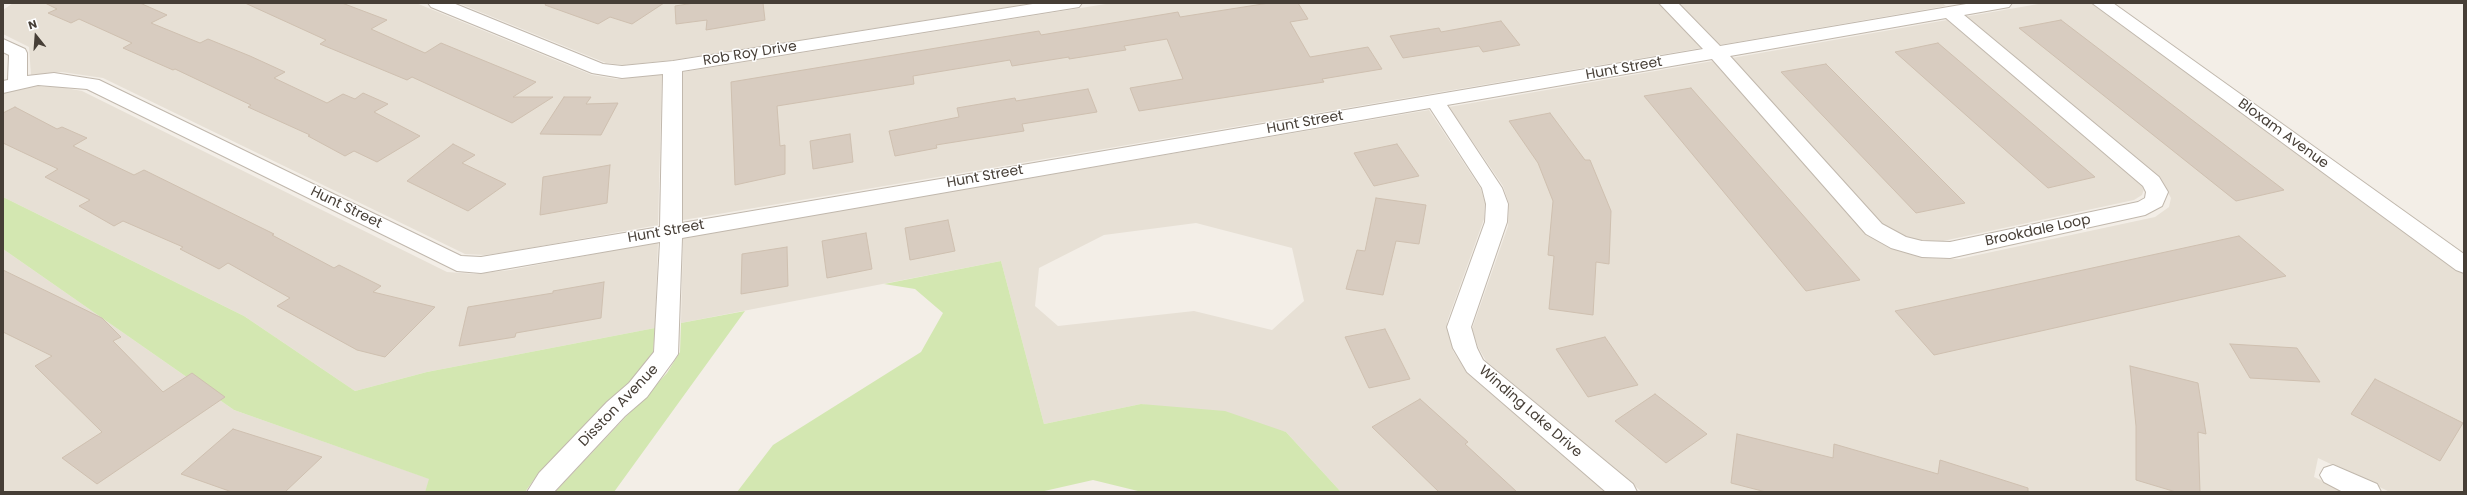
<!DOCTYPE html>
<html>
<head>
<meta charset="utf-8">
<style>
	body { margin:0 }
	#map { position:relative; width:2467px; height:495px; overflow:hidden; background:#f3eee7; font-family:Poppins,sans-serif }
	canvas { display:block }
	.frame { position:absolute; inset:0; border:4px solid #463e36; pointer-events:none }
	.north { position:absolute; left:16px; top:16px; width:40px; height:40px; -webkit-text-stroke:3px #fff; paint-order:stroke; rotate:343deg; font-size:11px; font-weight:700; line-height:16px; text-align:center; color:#463e36 }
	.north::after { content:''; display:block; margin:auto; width:14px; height:18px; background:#463e36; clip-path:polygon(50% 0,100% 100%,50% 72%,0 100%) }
</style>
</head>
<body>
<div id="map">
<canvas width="2467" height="495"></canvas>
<div class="frame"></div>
<div class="north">N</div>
</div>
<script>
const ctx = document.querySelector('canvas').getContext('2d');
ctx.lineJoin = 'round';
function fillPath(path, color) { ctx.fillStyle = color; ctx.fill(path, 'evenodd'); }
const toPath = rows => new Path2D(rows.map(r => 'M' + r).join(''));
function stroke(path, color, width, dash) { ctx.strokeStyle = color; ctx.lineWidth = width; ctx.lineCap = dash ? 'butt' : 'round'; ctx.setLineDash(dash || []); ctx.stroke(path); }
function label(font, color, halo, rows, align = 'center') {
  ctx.font = font + ' Poppins,sans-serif'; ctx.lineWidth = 3; ctx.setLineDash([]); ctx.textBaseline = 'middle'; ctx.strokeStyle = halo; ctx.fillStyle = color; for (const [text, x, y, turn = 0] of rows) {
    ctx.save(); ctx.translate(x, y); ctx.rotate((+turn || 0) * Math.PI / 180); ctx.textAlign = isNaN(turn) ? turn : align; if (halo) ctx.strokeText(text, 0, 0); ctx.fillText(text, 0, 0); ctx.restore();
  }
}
const residential = toPath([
	[13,3,416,3,592,75,617,79,662,74,658,225,513,251,485,255,465,254,103,78,62,72,31,75,29,47,3,34,3,10],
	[458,3,1035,3,673,60,624,65,606,63],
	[1112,3,1659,3,1701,48,683,220,683,72],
	[1678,3,1942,3,1946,6,1719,45],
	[2044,3,2091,3,2464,274,2464,492,2390,492,2318,458,2314,477,2347,492,1642,492,1486,361,1478,347,1472,329,1508,226,1509,204,1503,186,1449,107,1713,61,1864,231,1899,251,1927,258,1959,259,2155,217,2169,207,2171,198,2161,180,1964,17],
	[1947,20,2140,182,2144,189,2142,195,2134,200,1943,241,1919,240,1901,235,1882,225,1732,58],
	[33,86,61,87,82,91,447,272,475,274,510,270,658,242,655,328,427,372,355,391,244,316,3,197,3,93],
	[1429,110,1481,189,1485,203,1484,219,1447,322,1453,351,1467,373,1607,492,1341,492,1286,432,1141,404,1044,424,1001,261,681,323,683,237],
	[1196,223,1292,248,1304,301,1272,330,1194,311,1058,326,1035,306,1039,268,1104,235],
	[3,249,234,410,430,479,425,492,3,492]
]);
const green = toPath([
	[3,197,244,316,355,391,427,372,655,328,653,353,629,384,606,404,538,474,525,492,425,492,429,479,234,410,3,249],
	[1001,261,1044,424,1141,404,1225,411,1286,432,1341,492,1142,492,1093,480,1040,492,737,492,773,445,921,352,943,313,915,289,884,284],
	[745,311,614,492,555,492,667,373,680,352,681,323]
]);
const building = toPath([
	[45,3,140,3,167,15,151,23,200,43,208,39,250,56,285,72,274,78,327,103,343,94,355,99,363,93,388,104,374,112,420,136,377,162,354,151,345,156,308,136,310,135,248,107,251,105,175,69,173,70,123,48,132,43,79,19,71,23,48,13,57,9,45,3],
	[245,3,342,3,387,20,371,29,425,53,441,43,536,82,513,97,553,97,512,123,412,77,407,80,320,44,326,40,245,3],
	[546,3,664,3,632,24,610,17,598,24,545,5,546,3],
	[694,3,763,3,765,20,706,30,707,20,676,24,675,6,694,3],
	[1269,3,1298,3,1308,19,1290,22,1310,57,1368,47,1382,69,1322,79,1324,82,1139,111,1130,88,1183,79,1167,39,1124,46,1126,50,1069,59,1069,57,1012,66,1010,60,913,76,914,84,777,106,780,146,785,145,785,174,735,185,731,82,1039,31,1041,35,1178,12,1180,17,1269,3],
	[2061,20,2284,190,2236,201,2019,28,2061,20],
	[1501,21,1520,45,1483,52,1479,46,1403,58,1390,36,1439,28,1441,32,1501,21],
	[1938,43,2095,177,2048,188,1895,52,1938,43],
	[1826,64,1965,203,1916,213,1781,72,1826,64],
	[1691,88,1860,280,1806,291,1644,96,1691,88],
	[1088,89,1097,112,1022,124,1024,131,936,145,937,148,895,156,889,131,959,117,957,108,1015,98,1016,101,1088,89],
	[564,97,591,97,586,104,618,103,601,135,540,134,564,97],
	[15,107,57,129,62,127,87,138,73,146,134,175,144,170,274,234,272,235,334,268,339,265,381,286,373,292,435,307,385,357,357,350,277,306,290,298,228,263,219,269,180,249,183,247,123,221,114,226,79,206,90,200,45,177,58,169,3,143,3,113,15,107],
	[1550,113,1585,160,1590,160,1611,211,1609,264,1596,262,1593,315,1549,309,1554,256,1548,255,1553,201,1538,163,1509,121,1550,113],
	[850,134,853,162,813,169,810,141,850,134],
	[453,144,475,155,462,163,506,184,468,211,407,181,453,144],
	[1397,144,1419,176,1374,186,1354,153,1397,144],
	[610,165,607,203,540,215,543,177,610,165],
	[1376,198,1426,205,1419,244,1396,241,1383,295,1346,289,1357,250,1365,251,1376,198],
	[948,220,955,251,910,260,905,228,948,220],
	[866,233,872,269,827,278,822,241,866,233],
	[2239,236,2286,276,1934,355,1895,311,2239,236],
	[787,247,788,286,741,294,742,254,787,247],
	[3,270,102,318,121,337,113,341,163,392,192,373,225,397,97,484,62,458,102,432,35,366,52,356,3,332,3,270],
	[604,282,601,318,516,333,515,337,459,346,468,307,553,293,553,291,604,282],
	[1385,329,1410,379,1369,388,1345,337,1385,329],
	[1605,337,1638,385,1588,397,1556,349,1605,337],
	[2230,344,2297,348,2320,382,2250,378,2230,344],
	[2130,366,2198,383,2206,434,2198,432,2200,492,2176,492,2136,480,2136,426,2130,366],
	[2375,379,2463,423,2440,461,2351,414,2375,379],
	[1655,394,1707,434,1666,463,1615,421,1655,394],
	[1420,399,1468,442,1465,444,1517,492,1439,492,1372,427,1420,399],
	[233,429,322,457,285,492,232,492,181,474,233,429],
	[1737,434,1833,458,1834,444,1938,474,1940,460,2028,488,2028,492,1766,492,1731,483,1737,434]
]);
const minor = toPath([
	[428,3,453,3,603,64,622,66,673,61,1039,3,1082,3,1079,7,1073,8,682,71,682,223,1703,49,1659,3,1678,3,1720,46,1972,3,2012,3,2009,7,1964,15,2159,177,2168,192,2162,206,2145,215,1950,258,1922,257,1891,248,1866,234,1712,59,1447,105,1502,188,1508,204,1507,222,1471,327,1477,348,1483,360,1633,484,1637,492,1606,492,1467,372,1453,348,1447,327,1485,222,1486,204,1482,188,1430,108,682,238,678,354,674,360,647,397,625,416,554,492,527,492,539,473,607,402,629,383,654,352,660,242,481,273,457,271,87,89,38,85,3,93,3,81,8,80,9,55,3,52,3,39,25,49,27,53,27,76,54,73,99,80,461,256,481,257,660,227,663,74,622,78,592,73,431,7,428,3],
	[1946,18,2143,186,2146,192,2145,198,2138,202,1950,242,1922,241,1906,237,1882,224,1730,56,1946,18],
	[2092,3,2113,3,2464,254,2464,273,2456,270,2092,3],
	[2333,465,2377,484,2381,492,2343,492,2324,482,2320,475,2324,468,2333,465]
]);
const streetNames = [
	["Rob Roy Drive",750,54,-9],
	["Hunt Street",1624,69,-10],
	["Hunt Street",1305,123,-10],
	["Bloxam Avenue",2283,134,36],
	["Hunt Street",985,177,-10],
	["Hunt Street",346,208,26],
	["Brookdale Loop",2038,231,-12],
	["Hunt Street",666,232,-10],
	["Disston Avenue",619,406,-46],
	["Winding Lake Drive",1530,412,41]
];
fillPath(residential, '#e7e0d5');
fillPath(green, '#d3e7b1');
fillPath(building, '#d8ccc0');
stroke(building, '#cfc0b0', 1);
stroke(minor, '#c1b8ad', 2);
fillPath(minor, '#fff');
label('14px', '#463e36', '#fff', streetNames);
</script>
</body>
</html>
